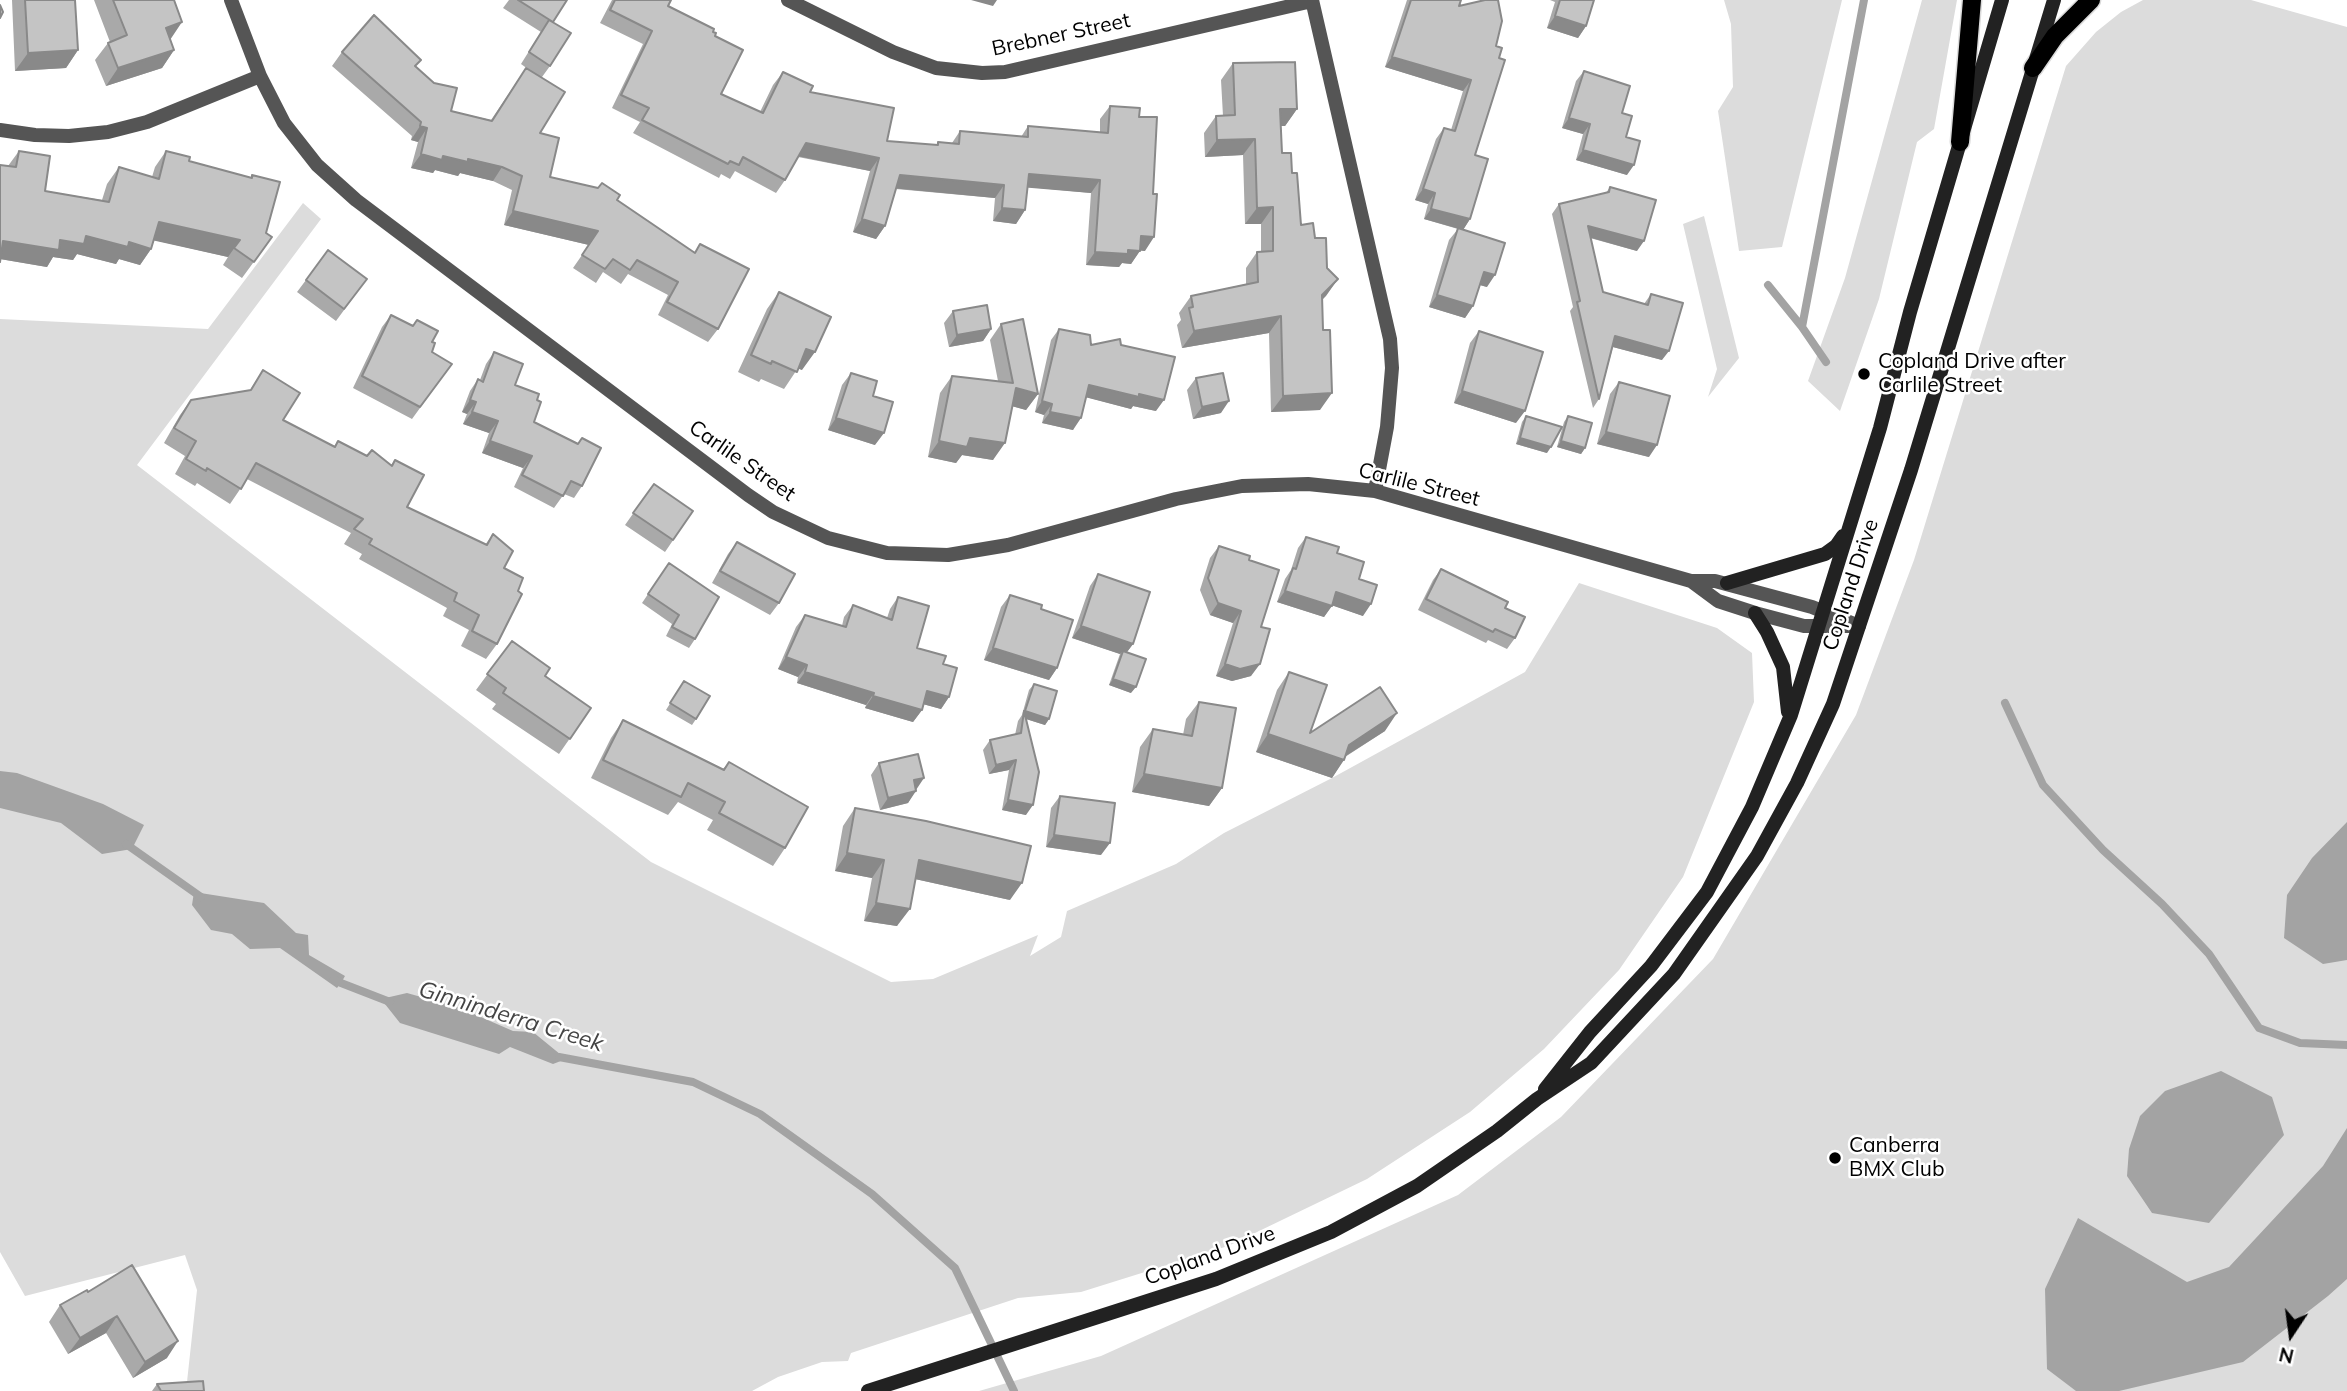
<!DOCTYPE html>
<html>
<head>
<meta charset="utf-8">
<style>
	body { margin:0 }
	#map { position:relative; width:2347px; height:1391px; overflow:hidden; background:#fff; font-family:Mulish,sans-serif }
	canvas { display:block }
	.north { position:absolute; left:2256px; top:1300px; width:70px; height:70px; -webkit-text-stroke:5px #fff; paint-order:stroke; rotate:193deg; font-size:19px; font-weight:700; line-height:28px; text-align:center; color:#000 }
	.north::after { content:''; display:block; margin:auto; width:24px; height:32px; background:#000; clip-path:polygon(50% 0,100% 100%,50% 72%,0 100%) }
</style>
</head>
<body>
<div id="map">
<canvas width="2347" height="1391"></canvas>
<div class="north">N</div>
</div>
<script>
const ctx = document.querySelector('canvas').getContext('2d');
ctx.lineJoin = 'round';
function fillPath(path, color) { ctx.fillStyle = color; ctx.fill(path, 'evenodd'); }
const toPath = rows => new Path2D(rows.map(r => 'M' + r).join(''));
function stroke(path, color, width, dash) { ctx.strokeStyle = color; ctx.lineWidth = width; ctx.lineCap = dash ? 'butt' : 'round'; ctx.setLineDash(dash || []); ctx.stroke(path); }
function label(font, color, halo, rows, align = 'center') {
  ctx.font = font + ' Mulish,sans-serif'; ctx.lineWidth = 5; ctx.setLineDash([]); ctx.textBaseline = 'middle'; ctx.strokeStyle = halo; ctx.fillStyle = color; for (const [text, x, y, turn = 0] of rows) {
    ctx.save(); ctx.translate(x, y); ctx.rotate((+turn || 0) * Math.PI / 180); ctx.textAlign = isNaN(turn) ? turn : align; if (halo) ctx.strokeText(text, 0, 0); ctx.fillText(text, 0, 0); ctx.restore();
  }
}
const green = toPath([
	[1724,0,1842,0,1782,247,1739,251,1718,111,1733,87,1731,24],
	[1922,0,1957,0,1934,129,1917,142,1879,299,1840,411,1808,381,1845,278],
	[2143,0,2251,0,2347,27,2347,1391,979,1391,1101,1356,1458,1195,1561,1117,1713,959,1856,715,1914,560,2066,66,2096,32,2121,12],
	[303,203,321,219,137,465,651,862,891,982,933,979,1038,935,1030,956,1061,937,1067,911,1176,864,1224,833,1332,778,1525,672,1579,583,1717,628,1752,653,1754,702,1683,877,1619,970,1544,1049,1470,1112,1367,1179,1228,1246,1081,1292,1018,1298,851,1353,848,1361,822,1362,778,1377,752,1391,186,1391,197,1290,185,1255,25,1296,0,1252,0,319,208,329],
	[1704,216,1739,358,1708,397,1717,369,1683,224]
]);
const water = toPath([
	[0,771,17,773,103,804,144,825,132,849,102,854,61,823,0,808],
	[2347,822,2347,960,2323,964,2284,938,2287,895,2312,858],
	[194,892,264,903,296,933,308,935,309,955,345,976,341,983,337,988,280,948,250,949,232,934,211,930,192,905],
	[407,993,460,1008,513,1031,533,1032,566,1059,553,1064,510,1047,499,1054,400,1023,381,999],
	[2221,1071,2272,1097,2284,1135,2209,1223,2152,1213,2127,1176,2129,1149,2140,1116,2165,1091],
	[2347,1128,2347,1279,2328,1296,2243,1362,2119,1391,2076,1391,2047,1369,2045,1289,2078,1218,2187,1282,2229,1267,2323,1166]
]);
const stream = toPath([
	[1768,285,1802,327],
	[1826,362,1802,327,1864,0],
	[2005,703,2043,785,2103,850,2162,904,2209,954,2259,1028,2300,1043,2347,1045],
	[126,844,201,897],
	[334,979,341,983,390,1002],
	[559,1057,693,1082,760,1114,872,1194,955,1268,1014,1391]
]);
const minor = toPath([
	[231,0,260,76,284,123,317,165,356,200,748,495,773,512,828,538,887,553,948,555,1008,545,1176,499,1242,486,1308,484,1375,491,1691,581,1715,581,1812,607,1859,626],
	[788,0,893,52,936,68,982,73,1005,72,1312,1],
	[1312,0,1390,339,1392,368,1387,427,1375,491],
	[0,130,35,135,69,136,108,132,147,122,260,76],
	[1691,581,1718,601,1755,613,1804,626,1851,626]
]);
const secondary = toPath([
	[1727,583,1825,554,1836,546,1843,536],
	[1755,613,1767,632,1783,667,1788,712],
	[1545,1089,1590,1032,1651,966,1707,892,1752,807,1791,715,1880,428,1910,312,2002,0],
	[868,1391,1216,1279,1331,1232,1417,1186,1497,1131,1537,1099,1591,1063,1674,974,1757,856,1797,783,1833,704,1911,470,2054,0]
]);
const primary = toPath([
	[2033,68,2055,36,2091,0],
	[1960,142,1972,0]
]);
const wall = toPath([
	[12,0,75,0,78,50,66,68,15,71],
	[94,0,174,0,170,39,174,50,162,68,106,86,95,60,108,43,110,42],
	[509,0,567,0,553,22,550,66,542,77,540,133,550,177,617,200,694,253,700,244,718,329,708,342,658,315,668,295,628,274,621,284,603,272,596,283,573,268,589,245,504,225,512,190,493,181,460,173,458,176,435,170,433,173,411,168,418,142,411,140,412,136,332,66,342,52,416,67,451,111,491,120,526,68,532,72,521,64,541,32,503,8],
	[612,0,671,0,668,6,713,32,715,36,721,94,760,112,773,85,783,72,810,92,887,141,936,145,938,142,952,143,960,131,1021,137,1028,126,1100,132,1100,119,1110,106,1139,117,1145,251,1140,250,1131,264,1122,263,1119,267,1086,265,1091,193,1028,187,1025,210,1016,224,993,221,995,198,896,189,885,226,876,239,853,232,870,171,798,157,785,180,776,193,735,171,730,179,721,174,719,178,633,133,640,122,612,108,643,44,600,23],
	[1407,0,1461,0,1459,6,1496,46,1475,155,1470,219,1463,230,1487,287,1480,285,1473,306,1465,318,1429,307,1449,240,1458,229,1424,219,1428,204,1415,200,1436,139,1444,128,1451,130,1463,91,1385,67],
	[1550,0,1594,0,1586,26,1578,38,1547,28,1555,2],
	[1233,63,1297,109,1285,126,1281,126,1282,153,1292,173,1301,225,1315,238,1327,268,1338,279,1322,300,1320,410,1271,412,1269,333,1182,348,1177,325,1181,320,1179,313,1191,296,1246,284,1246,268,1257,252,1261,251,1261,224,1245,224,1243,155,1205,157,1204,133,1216,116,1223,116,1221,80],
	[1584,71,1622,113,1626,137,1627,175,1576,160,1583,134,1562,128,1576,81],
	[19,151,45,191,102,200,107,184,119,167,152,177,155,167,166,151,189,161,250,178,252,175,266,233,272,237,242,278,223,265,228,257,154,240,151,249,140,265,119,259,116,264,77,254,73,260,53,257,47,267,0,259,8,166],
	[1610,187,1637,251,1590,238,1603,292,1644,304,1651,294,1662,360,1613,347,1599,399,1593,408,1570,311,1573,307,1552,214,1559,204,1606,193],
	[306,280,358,291,336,321,297,292],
	[779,292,802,370,798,368,784,389,761,379,759,382,738,372,767,309],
	[953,311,991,329,983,341,949,347,944,323],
	[391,315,413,326,417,320,432,342,432,352,452,364,412,419,353,388,382,327],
	[1001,324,1038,394,1026,410,1012,406,993,460,962,455,956,463,928,457,940,393,952,376,998,381,990,340],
	[1059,329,1091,345,1156,411,1133,406,1131,409,1086,397,1073,430,1042,423,1044,415,1035,412,1051,340],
	[1479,331,1516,423,1454,403,1470,343],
	[494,352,515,385,537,400,534,422,578,443,582,438,582,486,574,498,564,494,554,508,514,487,523,468,482,453,489,433,463,424,467,414,462,412,470,391,478,379,480,380,486,364],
	[263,370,283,420,334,447,338,441,367,456,391,465,395,460,407,507,485,545,493,534,504,568,497,644,486,659,461,646,469,630,443,616,447,608,359,559,362,554,344,544,351,533,247,479,230,504,197,483,195,486,175,474,185,456,164,443,180,415,191,400,250,390],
	[851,373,873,396,875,445,828,430,842,385],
	[1196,378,1221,413,1193,419,1187,390],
	[1619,382,1649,457,1597,444,1610,394],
	[1526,416,1547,453,1516,444,1522,422],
	[1568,416,1585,448,1581,454,1557,447,1564,422],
	[654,484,693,511,665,552,625,525],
	[1306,537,1337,553,1359,579,1363,616,1332,605,1324,617,1277,602,1285,579,1291,570,1298,548],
	[737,542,779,603,770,615,712,583,728,554],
	[1219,546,1249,560,1261,627,1251,676,1232,681,1216,676,1233,623,1210,615,1200,590,1210,558],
	[669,563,695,639,689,648,666,636,672,624,642,603],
	[1441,569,1505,608,1515,638,1507,649,1488,640,1486,643,1418,610,1433,580],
	[1098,574,1133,644,1127,652,1131,693,1109,685,1120,654,1072,638,1090,586],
	[1010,595,1041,609,1057,668,1049,680,984,660,1001,607],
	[898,597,917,648,943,664,949,697,941,709,923,704,922,710,913,722,865,708,866,705,797,683,798,677,778,669,796,627,805,615,842,626,844,617,853,605,887,618,890,609],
	[512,641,545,676,591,708,559,754,492,709,496,704,476,690],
	[1289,672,1310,733,1385,731,1345,757,1332,778,1256,752,1277,690],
	[684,681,696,719,692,725,666,710],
	[1034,684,1049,719,1045,725,1026,719,1026,815,1002,810,1009,770,989,774,983,750,990,740,1015,735,1018,721,1022,715,1029,690],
	[1199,702,1222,788,1209,806,1132,792,1140,747,1153,729,1183,735,1186,719],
	[623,720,723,769,729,762,785,848,773,866,707,830,713,820,678,802,668,815,591,778,611,738],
	[879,763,916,789,908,803,880,810,871,775],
	[1060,796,1101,855,1046,847,1051,808],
	[855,808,1010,900,915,879,897,926,864,921,872,878,835,871,843,826],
	[88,1292,167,1358,133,1378,106,1333,68,1354,49,1322,60,1305],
	[157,1384,204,1391,152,1391]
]);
const shadedWall = toPath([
	[971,0,997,0,993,6],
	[1555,16,1586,26,1578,38,1547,28],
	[182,22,170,40,166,28],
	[78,50,66,68,15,71,28,53],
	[174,50,162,68,106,86,118,68],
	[1392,57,1471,80,1463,91,1385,67],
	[1280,109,1297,109,1285,126,1269,126],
	[1569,118,1590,124,1583,134,1562,128],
	[420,126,427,128,418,142,411,140],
	[1255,139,1243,155,1205,157,1217,140],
	[806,143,879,158,870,171,797,156],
	[1583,150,1634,165,1627,175,1576,160],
	[421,154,468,159,502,167,493,181,460,173,458,176,435,170,433,173,411,168],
	[1029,174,1100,180,1091,193,1020,187],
	[900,175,1004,185,995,198,891,188],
	[1423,189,1435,193,1428,204,1415,200],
	[1273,207,1261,224,1245,224,1257,208],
	[1002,208,1025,210,1016,224,993,221],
	[1431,209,1470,219,1463,230,1424,219],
	[513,211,598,231,589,245,504,225],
	[862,219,885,226,876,239,853,232],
	[159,222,240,240,228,257,147,239],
	[1588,226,1644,241,1637,251,1581,235],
	[86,236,129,242,151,249,140,265,119,259,116,264,77,254,73,260,53,257,47,267,0,259,3,241,60,240],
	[1141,236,1154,237,1145,251,1132,250],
	[1128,250,1140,251,1131,264,1122,263,1119,267,1086,265,1095,252],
	[1484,272,1495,275,1487,287,1476,284],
	[1338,279,1326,296,1310,312,1322,295],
	[1437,295,1473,306,1465,318,1429,307],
	[1281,316,1269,333,1182,348,1194,331],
	[991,329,983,341,949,347,957,335],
	[1615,336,1669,351,1662,360,1609,346],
	[806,349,815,352,802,370,794,367],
	[1089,385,1139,394,1164,400,1156,411,1133,406,1131,409,1081,396],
	[1016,388,1038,394,1026,410,1004,404],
	[1462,391,1525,411,1516,423,1454,403],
	[1332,393,1320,410,1271,412,1283,396],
	[470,400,476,402,467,414,462,412],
	[1042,401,1052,404,1044,415,1035,412],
	[1229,401,1221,413,1193,419,1202,407],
	[472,412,498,421,489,433,463,424],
	[1050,412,1081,418,1073,430,1042,423],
	[836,418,884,433,875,445,828,430],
	[1606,432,1657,445,1649,457,1597,444],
	[970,438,1005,443,993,460,962,455,956,463,928,457,939,441],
	[1520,438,1551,447,1547,453,1516,444],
	[490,441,532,456,523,468,482,453],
	[1561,441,1585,448,1581,454,1557,447],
	[1285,591,1332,606,1324,617,1277,602],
	[1336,592,1371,604,1363,616,1328,604],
	[1218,603,1241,611,1233,623,1210,615],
	[1081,626,1133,644,1124,656,1123,651,1120,654,1072,638],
	[993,648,1057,668,1049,680,984,660],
	[786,657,807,665,798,677,778,669],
	[1225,664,1260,664,1251,676,1232,681,1216,676],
	[805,672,874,693,866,705,797,683],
	[1113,679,1136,687,1131,693,1109,685],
	[927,691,949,697,941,709,919,703],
	[873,696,922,710,913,722,865,708],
	[1025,711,1049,719,1045,725,1023,718],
	[1397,713,1385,731,1341,759,1344,760,1332,778,1256,752,1268,734,1349,745],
	[1016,760,1009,770,989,774,996,765],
	[1144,774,1222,788,1209,806,1132,792],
	[924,778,916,790,914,780],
	[916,791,908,803,880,810,888,798],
	[1008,800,1033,805,1026,815,1002,810],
	[1054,835,1110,843,1101,855,1046,847],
	[847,853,884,860,872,878,835,871],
	[919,860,1022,883,1010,900,906,877],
	[876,903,910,909,897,926,864,921],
	[117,1316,106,1333,68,1354,80,1338],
	[178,1341,167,1358,133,1378,145,1362]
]);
const building = toPath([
	[25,0,75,0,78,50,28,53,25,0],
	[113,0,174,0,182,22,166,28,174,50,118,68,108,43,127,35,113,0],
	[518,0,567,0,553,22,518,0],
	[615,0,671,0,668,6,714,29,713,32,716,33,715,36,743,50,721,94,763,113,783,72,813,86,810,92,894,108,887,141,938,145,938,142,959,144,960,131,1028,137,1028,126,1108,133,1110,106,1140,108,1139,117,1157,117,1153,194,1157,194,1154,237,1141,236,1140,251,1128,250,1128,254,1095,252,1100,180,1029,174,1025,210,1002,208,1004,185,900,175,885,226,862,219,879,158,806,143,785,180,743,157,739,165,730,161,728,164,642,120,649,108,621,95,652,31,610,10,615,0],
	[1411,0,1461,0,1459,6,1485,0,1498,0,1502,21,1496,46,1502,48,1499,58,1505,60,1475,155,1488,159,1470,219,1431,209,1435,193,1423,189,1444,128,1455,131,1471,80,1392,57,1411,0],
	[1560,0,1594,0,1586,26,1555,16,1560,0],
	[0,5,3,12,0,18,0,5],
	[374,15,421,60,415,66,434,83,457,88,451,111,492,121,526,68,565,92,540,133,559,138,550,177,598,188,602,183,620,195,617,200,695,253,700,244,749,269,718,329,667,302,678,282,637,260,630,270,613,259,605,269,582,255,598,231,513,211,522,176,502,167,468,159,468,162,443,156,442,160,421,154,427,128,420,126,421,122,342,52,374,15],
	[549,20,571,33,550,66,529,52,549,20],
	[1295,62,1297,109,1280,109,1282,153,1291,153,1292,173,1297,173,1301,225,1313,223,1315,238,1326,238,1327,268,1338,279,1322,295,1323,330,1330,330,1332,393,1283,396,1281,316,1194,331,1189,308,1193,307,1191,296,1258,282,1257,252,1273,251,1273,207,1257,208,1255,139,1217,140,1216,116,1235,115,1233,63,1295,62],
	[1584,71,1630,86,1622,113,1632,116,1626,137,1640,141,1634,165,1583,150,1590,124,1569,118,1584,71],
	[19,151,50,156,45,191,109,202,119,167,159,179,166,151,190,157,189,161,252,178,252,175,280,182,266,233,272,237,254,262,234,248,240,240,159,222,151,249,129,242,128,247,86,236,84,244,60,240,59,250,3,241,0,262,0,165,16,167,19,151],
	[1610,187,1656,200,1644,241,1588,226,1603,292,1648,305,1651,294,1683,303,1669,351,1615,336,1599,399,1577,302,1580,301,1559,204,1609,192,1610,187],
	[1458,228,1505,243,1495,275,1484,272,1473,306,1437,295,1458,228],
	[328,250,367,279,344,309,306,280,328,250],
	[779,292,831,317,815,352,806,349,797,372,772,361,771,364,751,355,779,292],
	[987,305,991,329,957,335,953,311,987,305],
	[391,315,413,326,417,320,438,331,432,342,435,343,432,352,452,364,420,407,362,376,391,315],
	[1023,319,1038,394,1016,388,1005,443,970,438,967,447,939,441,952,376,1013,383,1001,324,1023,319],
	[1059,329,1090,335,1091,345,1120,339,1121,345,1175,357,1164,400,1139,394,1139,397,1089,385,1081,418,1050,412,1052,404,1042,401,1059,329],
	[1479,331,1543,352,1525,411,1462,391,1479,331],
	[494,352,523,364,515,385,539,394,537,400,541,402,534,422,578,444,582,438,601,448,582,486,571,481,563,496,522,475,532,456,490,441,498,421,472,412,476,402,470,400,478,379,483,382,494,352],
	[263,370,300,393,283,420,335,447,338,441,367,456,372,450,392,466,395,460,424,475,407,507,487,545,493,534,513,551,504,568,523,578,518,591,522,594,497,644,472,631,479,615,454,601,457,593,369,544,372,539,354,529,363,519,256,463,241,489,207,468,206,471,186,459,196,441,174,428,191,400,251,390,263,370],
	[851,373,877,381,873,396,893,402,884,433,836,418,851,373],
	[1223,373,1229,401,1202,407,1196,378,1223,373],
	[1619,382,1670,396,1657,445,1606,432,1619,382],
	[1526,416,1562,427,1551,447,1520,438,1526,416],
	[1568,416,1592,423,1585,448,1561,441,1568,416],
	[654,484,693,511,673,540,633,513,654,484],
	[1306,537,1339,547,1337,553,1364,562,1359,579,1377,585,1371,604,1336,592,1332,606,1285,591,1293,568,1296,569,1306,537],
	[737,542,795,574,779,603,720,571,737,542],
	[1219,546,1250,556,1249,560,1279,570,1261,627,1270,629,1260,664,1240,669,1225,664,1241,611,1218,603,1208,578,1219,546],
	[669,563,719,597,695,639,672,627,679,615,648,594,669,563],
	[1441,569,1508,602,1505,608,1525,617,1515,638,1495,629,1493,632,1426,599,1441,569],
	[1098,574,1150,592,1133,644,1081,626,1098,574],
	[1010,595,1042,605,1041,609,1073,620,1057,668,993,648,1010,595],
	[898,597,929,606,917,648,946,656,943,664,957,668,949,697,927,691,922,710,873,696,874,693,805,672,807,665,786,657,805,615,846,627,853,605,892,620,898,597],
	[512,641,550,668,545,676,591,708,570,739,503,693,506,688,487,674,512,641],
	[1123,651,1146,659,1136,687,1113,679,1123,651],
	[1289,672,1327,685,1310,733,1380,687,1397,713,1349,745,1344,760,1268,734,1289,672],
	[684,681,710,696,696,719,670,703,684,681],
	[1034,684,1057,691,1049,719,1025,711,1034,684],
	[1199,702,1236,708,1222,788,1144,774,1153,729,1192,736,1199,702],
	[1024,711,1039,772,1033,805,1008,800,1016,760,996,765,990,740,1021,733,1024,711],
	[623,720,724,770,729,762,808,807,785,848,719,813,725,802,688,783,681,797,603,760,623,720],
	[918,754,924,778,914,780,916,791,888,798,879,763,918,754],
	[1060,796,1115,803,1110,843,1054,835,1060,796],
	[855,808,926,821,1031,846,1022,883,919,860,910,909,876,903,884,860,847,853,855,808],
	[132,1265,178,1341,145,1362,117,1316,80,1338,60,1305,87,1290,88,1292,132,1265],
	[203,1381,204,1391,161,1391,157,1384,203,1381]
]);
const markers = [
	[1864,374,7,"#000"],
	[1835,1158,7,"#000"]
];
const streetNames = [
	["Brebner Street",1061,35,-12],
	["Carlile Street",742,461,35],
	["Carlile Street",1419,485,14],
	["Copland Drive",1851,585,-72],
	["Copland Drive",1210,1256,-20]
];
const poiNames = [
	["Copland Drive after",1878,362],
	["Carlile Street",1878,386],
	["Canberra",1849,1146],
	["BMX Club",1849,1170]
];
const waterNames = [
	["Ginninderra Creek",511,1017,17]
];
fillPath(green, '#dcdcdc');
fillPath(water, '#a3a3a3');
stroke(stream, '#a3a3a3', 8);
stroke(primary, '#dbdbdb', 21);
stroke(minor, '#555', 14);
stroke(secondary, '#222', 14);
stroke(primary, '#000', 18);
fillPath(wall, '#a9a9a9');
fillPath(shadedWall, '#898989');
fillPath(building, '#c4c4c4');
stroke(building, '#898989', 2);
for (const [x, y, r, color] of markers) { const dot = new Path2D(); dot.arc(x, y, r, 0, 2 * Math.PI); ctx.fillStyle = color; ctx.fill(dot); stroke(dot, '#fff', 2.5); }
label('21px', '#000', '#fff', streetNames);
label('21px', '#000', '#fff', poiNames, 'left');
label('italic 23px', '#444', '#fff', waterNames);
</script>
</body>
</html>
